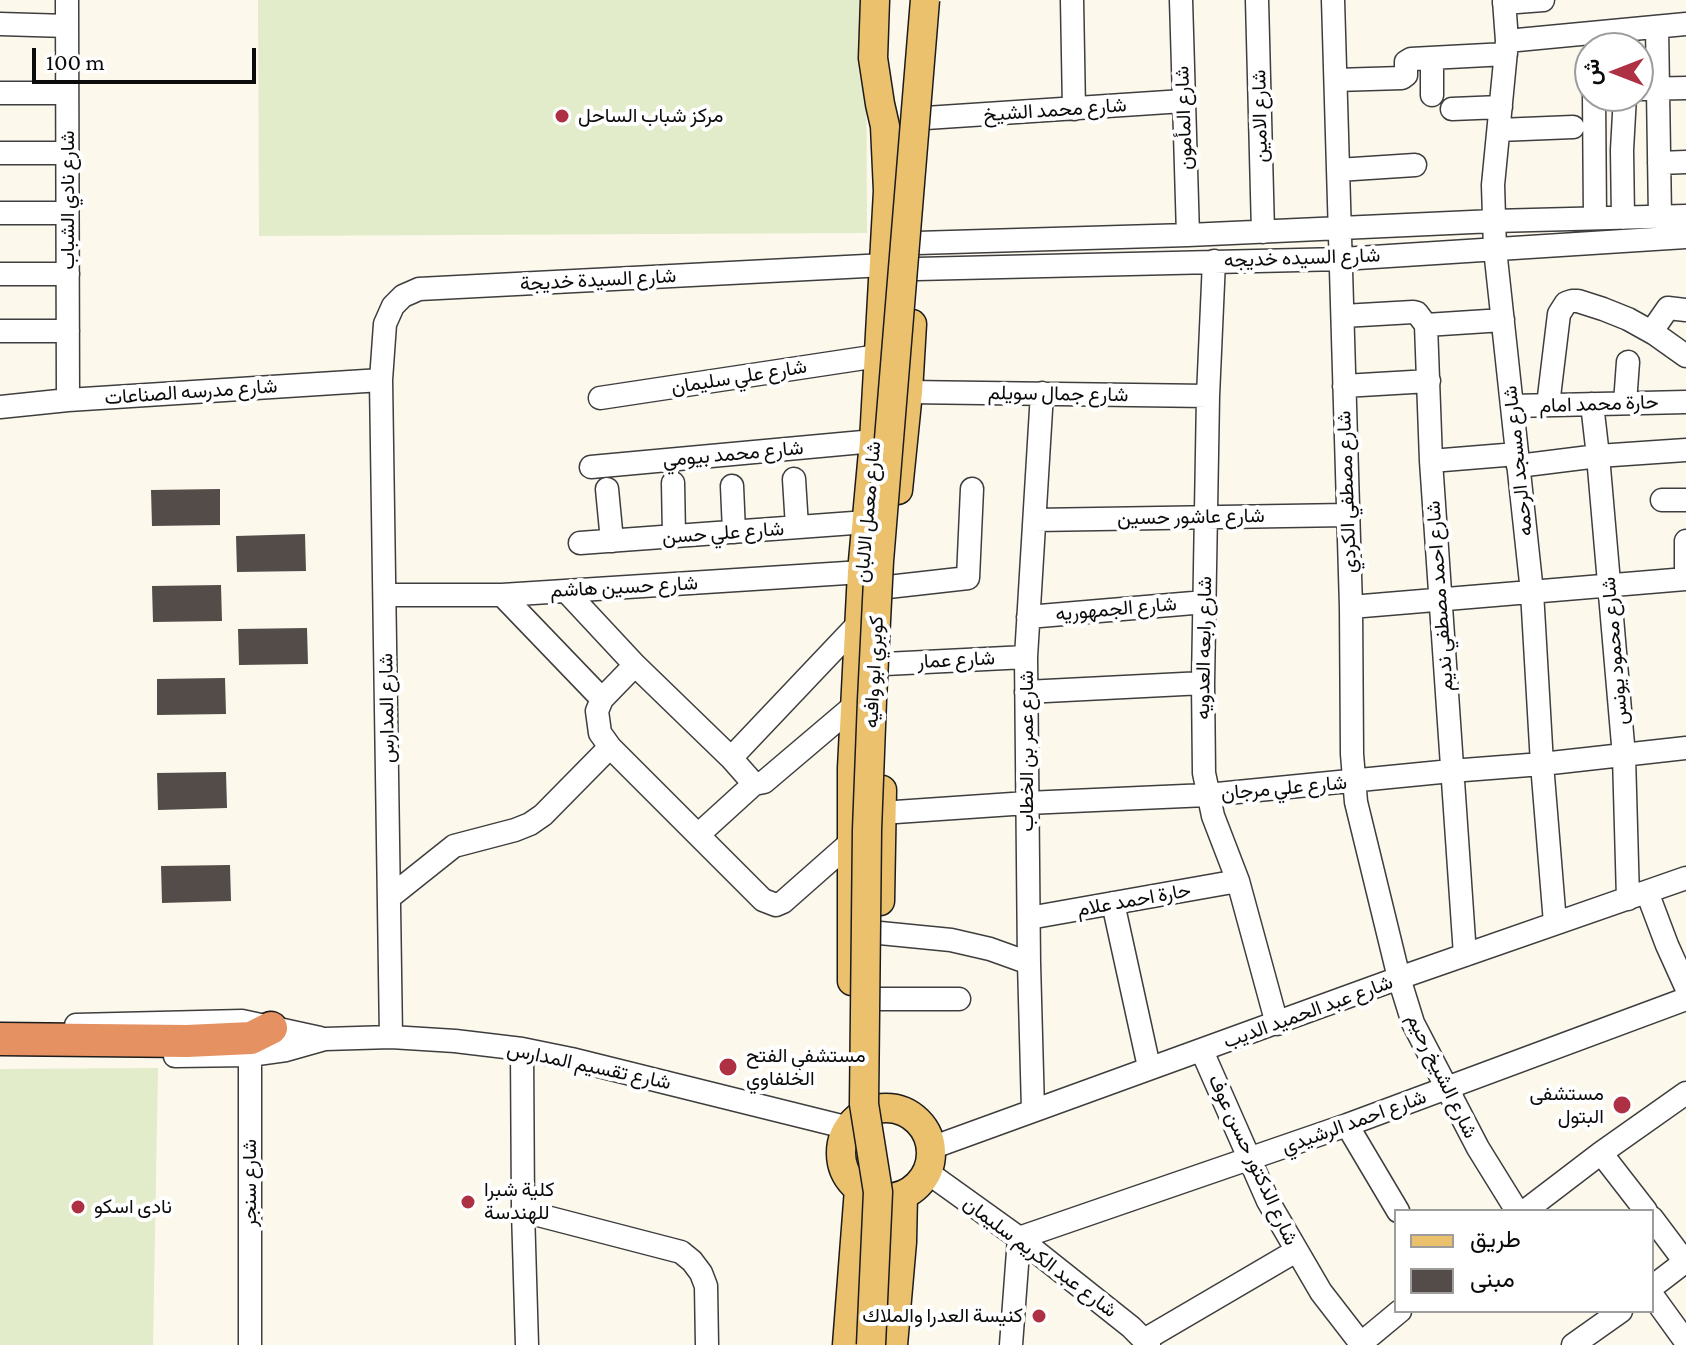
<!DOCTYPE html>
<html>
<head>
<meta charset="utf-8">
<style>
	body { margin:0 }
	#map { position:relative; width:1686px; height:1345px; overflow:hidden; background:#fdf8ec; font-family:"Crimson Pro",Vazirmatn,serif }
	canvas { display:block }
	.legend { position:absolute; left:1394px; top:1209px; width:260px; height:104px; box-sizing:border-box; background:#fff; border:2px solid #9d9d9d; margin:0; padding:10px 14px; list-style:none; font-size:24px; color:#0b0b0b }
	.legend li { display:flex; align-items:center; gap:16px; height:40px }
	.legend b { width:40px; border:2px solid #9d9d9d }
	.north { position:absolute; left:1574px; top:32px; width:80px; height:80px; box-sizing:border-box; background:#fff; border:2px solid #9d9d9d; border-radius:50%; rotate:270deg; font-size:22px; font-weight:700; line-height:32px; text-align:center; color:#0b0b0b }
	.north::after { content:''; display:block; margin:auto; width:28px; height:36px; background:#ad3143; clip-path:polygon(50% 0,100% 100%,50% 72%,0 100%) }
	.scale { position:absolute; left:32px; top:48px; width:224px; height:36px; box-sizing:border-box; border:4px solid #0b0b0b; border-top:0; padding-left:10px; font-size:24px; line-height:28px; white-space:nowrap; color:#0b0b0b; -webkit-text-stroke:6px #fff; paint-order:stroke }
</style>
</head>
<body>
<div id="map">
<canvas width="1686" height="1345"></canvas>
<ul class="legend">
<li><b style="height:10px;background:#ebc16e"></b>طريق</li>
<li><b style="height:22px;background:#534c49"></b>مبنى</li>
</ul>
<div class="north">ش</div>
<div class="scale">100 m</div>
</div>
<script>
const ctx = document.querySelector('canvas').getContext('2d');
ctx.lineJoin = 'round';
function fillPath(path, color) { ctx.fillStyle = color; ctx.fill(path, 'evenodd'); }
const toPath = rows => new Path2D(rows.map(r => 'M' + r).join(''));
function stroke(path, color, width, dash) { ctx.strokeStyle = color; ctx.lineWidth = width; ctx.lineCap = dash ? 'butt' : 'round'; ctx.setLineDash(dash || []); ctx.stroke(path); }
function label(font, color, halo, rows, align = 'center') {
  ctx.font = font + ' "Crimson Pro",Vazirmatn,serif'; ctx.lineWidth = 8; ctx.setLineDash([]); ctx.textBaseline = 'middle'; ctx.strokeStyle = halo; ctx.fillStyle = color; for (const [text, x, y, turn = 0] of rows) {
    ctx.save(); ctx.translate(x, y); ctx.rotate((+turn || 0) * Math.PI / 180); ctx.textAlign = isNaN(turn) ? turn : align; if (halo) ctx.strokeText(text, 0, 0); ctx.fillText(text, 0, 0); ctx.restore();
  }
}
const pitch = toPath([
	[258,0,866,0,867,233,259,236],
	[158,1068,153,1345,0,1345,0,1069]
]);
const building = toPath([
	[220,489,220,525,152,526,151,490],
	[305,534,306,571,237,572,236,536],
	[221,585,222,621,153,622,152,586],
	[307,628,308,664,239,665,238,629],
	[225,678,226,714,157,715,157,679],
	[226,772,227,808,158,810,157,773],
	[230,865,231,901,162,903,161,866]
]);
const minor = toPath([
	[67,0,68,400],
	[1072,0,1074,109],
	[1181,0,1188,235],
	[1257,0,1263,232],
	[1333,0,1351,607,1352,754,1356,802,1399,978,1413,1023,1478,1148,1517,1211],
	[1504,0,1507,41,1493,185,1495,249,1532,592,1542,764,1555,923],
	[1504,3,1543,0],
	[0,24,67,26],
	[1657,27,1660,217],
	[1507,41,1686,24],
	[1336,80,1402,78,1406,75,1406,62,1411,59,1506,54],
	[1638,89,1686,88],
	[0,93,67,93],
	[1432,95,1432,58],
	[1594,96,1595,218],
	[1452,109,1501,107],
	[926,118,1183,101],
	[1499,130,1573,127],
	[0,153,67,153],
	[1659,163,1686,162],
	[1338,170,1415,165],
	[0,213,67,213],
	[1623,218,1622,150,1625,96],
	[917,243,1188,235,1494,221,1686,216],
	[1214,261,1208,396,1203,683,1204,773,1213,816,1238,881,1277,1024],
	[917,269,1342,259,1686,237],
	[0,274,68,274],
	[1343,316,1413,312,1417,313,1426,325,1431,461,1465,955],
	[1426,325,1503,320],
	[0,331,68,331],
	[1652,331,1668,308,1686,310],
	[1344,386,1429,381],
	[908,392,1208,396],
	[600,398,878,356],
	[1625,403,1628,362],
	[1592,404,1598,456,1624,756,1628,899],
	[1548,405,1559,314,1566,303,1572,301,1578,301,1603,309,1628,319,1655,334,1686,356],
	[1512,406,1686,402],
	[0,407,68,400,381,380],
	[1431,461,1517,454],
	[1518,466,1598,456,1686,450],
	[591,467,874,441],
	[794,479,797,527],
	[673,483,674,536],
	[732,486,734,532],
	[607,489,612,541],
	[1662,500,1686,500],
	[1035,520,1347,515],
	[1686,541,1686,568],
	[580,543,867,522],
	[888,587,968,578,972,489],
	[566,591,635,665,731,758,754,784],
	[385,595,502,595,862,572],
	[502,595,602,699],
	[1351,607,1686,579],
	[1028,617,1205,602],
	[885,664,1026,657],
	[635,665,602,699,597,711,600,733,610,747,763,900,776,905,783,902,851,842],
	[1026,692,1203,683],
	[731,758,859,623],
	[881,813,1027,803,1207,795,1451,771,1542,764,1686,748],
	[699,834,754,784,764,782,856,704],
	[1647,892,1667,945,1686,987],
	[390,897,454,846,515,830,530,824,543,815,610,747],
	[1113,903,1149,1067],
	[1029,918,1238,881],
	[880,933,951,940,990,949,1029,963],
	[877,999,959,999],
	[76,1025,242,1021,320,1038],
	[391,1037,381,380,385,324,393,306,403,296,419,289,885,265],
	[522,1049,523,1211,527,1345],
	[1202,1051,1268,1201,1321,1292,1362,1345],
	[175,1056,250,1055,286,1050,325,1039,391,1037,455,1041,522,1049,571,1059,849,1128],
	[1033,1110,1029,963,1026,657,1042,393],
	[1347,1125,1398,1211],
	[931,1148,1399,978,1686,878],
	[1601,1153,1646,1211],
	[927,1172,1019,1238,1131,1327,1149,1345],
	[523,1211,681,1252,692,1261,701,1273,706,1286,707,1345],
	[1525,1211,1601,1153,1686,1093],
	[1652,1218,1685,1262],
	[1652,1287,1686,1261],
	[1652,1295,1686,1342],
	[1144,1340,1296,1251],
	[250,1345,250,1055,257,1045],
	[1011,1345,1019,1238,1347,1125,1686,999],
	[1359,1345,1400,1311],
	[1573,1345,1621,1311]
]);
const major = toPath([
	[898,490,908,392,912,324],
	[880,901,882,790],
	[852,981,852,768,862,572,874,441,888,191,885,126,880,104,873,58,875,0],
	'841 1153a45 45 0 1 1 90 0a45 45 0 1 1-90 0Z',
	[847,1345,859,1189],
	[893,1345,902,1242,903,1195]
]);
const highway = toPath([
	[0,1039,187,1041,230,1039,251,1038,271,1028]
]);
const majorBridge = toPath([
	[871,1345,878,1192,864,1104,867,830,872,700,879,561,925,0]
]);
const markers = [
	[562,116,8,"#ad3143"],
	[728,1067,10,"#ad3143"],
	[1622,1105,10,"#ad3143"],
	[468,1202,8,"#ad3143"],
	[78,1207,8,"#ad3143"],
	[1039,1316,8,"#ad3143"]
];
const streetNames = [
	["شارع محمد الشيخ",1055,110,-4],
	["شارع الامين",1260,116,-91],
	["شارع المأمون",1184,118,-92],
	["شارع نادي الشباب",68,200,-90],
	["شارع السيده خديجه",1302,258,-2],
	["شارع السيدة خديجة",598,280,-3],
	["شارع علي سليمان",739,377,-9],
	["شارع مدرسه الصناعات",191,392,-4],
	["شارع جمال سويلم",1058,394,1],
	["حارة محمد امام",1599,404,-2],
	["شارع محمد بيومي",733,454,-5],
	["شارع مسجد الرحمه",1518,461,-96],
	["شارع مصطفي الكردي",1347,492,-92],
	["شارع معمل الالبان",868,512,-85],
	["شارع عاشور حسين",1191,517,-1],
	["شارع علي حسن",723,533,-4],
	["شارع حسين هاشم",624,587,-3],
	["شارع احمد مصطفي نديم",1440,596,-94],
	["شارع الجمهوريه",1116,609,-5],
	["شارع رابعه العدويه",1204,648,-89],
	["شارع محمود يونس",1615,651,-95],
	["شارع عمار",956,660,-3],
	["كوبري ابو وافيه",874,672,-87],
	["شارع المدارس",387,708,-91],
	["شارع عمر بن الخطاب",1027,751,-90],
	["شارع علي مرجان",1284,788,-5],
	["حارة احمد علام",1134,900,-10],
	["شارع عبد الحميد الديب",1308,1012,-20],
	["شارع تقسيم المدارس",589,1066,12],
	["شارع الشيخ رحيم",1442,1076,64],
	["شارع احمد الرشيدي",1354,1122,-20],
	["شارع الدكتور حسن عوف",1253,1160,65],
	["شارع سنجر",250,1183,-90],
	["شارع عبد الكريم سليمان",1040,1257,37]
];
const poiNames = [
	["مركز شباب الساحل",578,116],
	["مستشفي الفتح",746,1056],
	["الخلفاوي",746,1079],
	["مستشفى",1604,1094,"right"],
	["البتول",1604,1117,"right"],
	["كلية شبرا",484,1190],
	["للهندسة",484,1213],
	["نادى اسكو",94,1207],
	["كنيسة العدرا والملاك",1023,1316,"right"]
];
fillPath(pitch, '#e3ecca');
fillPath(building, '#534c49');
stroke(minor, '#3e3e3e', 25);
stroke(major, '#1c1c1c', 31);
stroke(highway, '#1c1c1c', 35);
stroke(minor, '#fff', 22);
stroke(major, '#ebc16e', 28);
stroke(highway, '#e69161', 32);
stroke(majorBridge, '#1c1c1c', 31, []);
stroke(majorBridge, '#ebc16e', 28);
for (const [x, y, r, color] of markers) { const dot = new Path2D(); dot.arc(x, y, r, 0, 2 * Math.PI); ctx.fillStyle = color; ctx.fill(dot); stroke(dot, '#fff', 3); }
label('20px', '#0b0b0b', '#fff', streetNames);
label('20px', '#0b0b0b', '#fff', poiNames, 'left');
</script>
</body>
</html>
